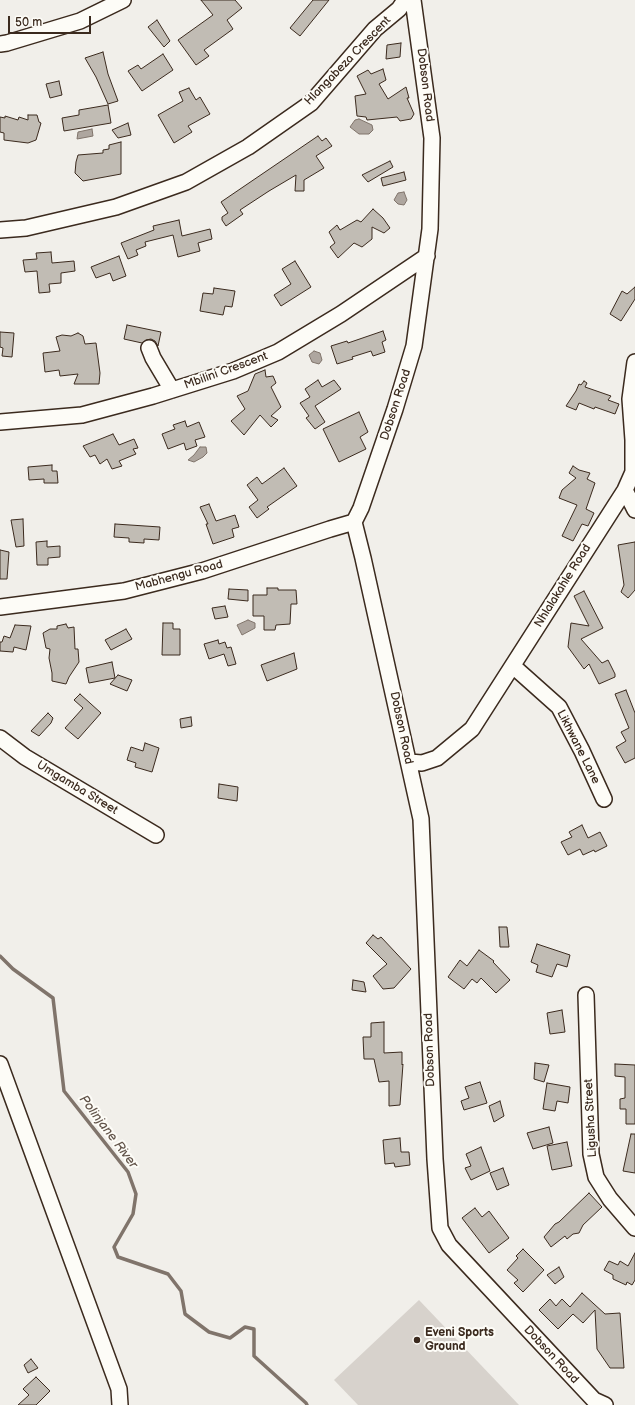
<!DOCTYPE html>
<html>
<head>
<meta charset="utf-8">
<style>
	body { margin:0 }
	#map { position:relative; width:635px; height:1405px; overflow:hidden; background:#f1efea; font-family:"Balsamiq Sans",sans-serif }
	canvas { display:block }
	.scale { position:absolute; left:8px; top:16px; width:83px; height:18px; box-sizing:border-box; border:2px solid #3b2a1e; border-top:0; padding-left:5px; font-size:12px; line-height:14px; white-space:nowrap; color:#3b2a1e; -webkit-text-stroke:3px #fdfcf7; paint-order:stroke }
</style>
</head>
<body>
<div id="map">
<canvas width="635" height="1405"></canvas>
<div class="scale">50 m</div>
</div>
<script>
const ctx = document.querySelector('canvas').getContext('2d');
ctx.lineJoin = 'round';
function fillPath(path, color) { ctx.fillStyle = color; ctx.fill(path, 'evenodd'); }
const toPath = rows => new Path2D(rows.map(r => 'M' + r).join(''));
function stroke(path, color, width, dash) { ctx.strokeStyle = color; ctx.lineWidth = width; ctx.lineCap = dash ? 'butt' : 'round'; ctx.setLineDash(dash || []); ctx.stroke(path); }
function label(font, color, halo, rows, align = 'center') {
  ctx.font = font + ' "Balsamiq Sans",sans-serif'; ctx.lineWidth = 4; ctx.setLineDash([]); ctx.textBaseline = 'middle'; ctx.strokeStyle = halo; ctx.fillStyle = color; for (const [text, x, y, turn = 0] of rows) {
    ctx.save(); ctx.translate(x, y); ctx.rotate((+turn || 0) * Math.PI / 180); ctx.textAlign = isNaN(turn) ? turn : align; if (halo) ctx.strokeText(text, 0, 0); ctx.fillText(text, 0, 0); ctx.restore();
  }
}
const green = toPath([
	[419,1300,519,1405,358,1405,334,1380]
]);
const water = toPath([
	[359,119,372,125,373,130,369,134,359,134,350,127,355,120,359,119],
	[92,129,93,136,77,139,78,132,92,129],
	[404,192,407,200,404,205,398,204,394,200,398,193,404,192],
	[314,351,320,353,322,360,319,364,312,362,309,355,314,351],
	[200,447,206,447,207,453,203,457,194,462,188,460,194,455,200,447],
	[248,620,255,623,255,628,242,635,237,625,248,620]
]);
const stream = toPath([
	[0,956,13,969,53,998,64,1091,128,1172,136,1194,133,1214,114,1247,118,1257,168,1274,181,1291,185,1314,209,1332,230,1338,245,1327,254,1329,254,1356,306,1403,307,1405]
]);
const building = toPath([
	[201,0,235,0,242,8,227,20,233,29,204,50,209,56,196,65,178,40,213,15,201,0],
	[313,0,329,0,300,36,290,28,313,0],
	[157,20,170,41,164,47,148,27,157,20],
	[401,43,400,57,386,59,387,45,401,43],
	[103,52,108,74,118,101,108,104,96,77,85,58,103,52],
	[163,54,173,70,142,91,128,71,138,65,141,69,163,54],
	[383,69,386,80,379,84,388,99,406,87,409,98,407,98,414,114,411,119,400,121,397,117,367,120,366,117,357,116,355,96,366,94,357,76,368,70,371,74,383,69],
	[59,81,62,95,50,98,46,84,59,81],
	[189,88,196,100,200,97,210,114,188,126,192,132,174,143,158,115,183,101,179,92,189,88],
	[108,105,111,123,64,131,62,118,79,115,79,110,108,105],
	[28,115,37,115,39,122,41,123,36,140,28,143,4,140,4,133,0,132,0,117,5,118,5,116,18,120,19,117,28,120,28,115],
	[128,123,131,135,118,138,112,130,128,123],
	[318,136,322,141,326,138,332,146,316,156,324,168,304,180,304,191,295,191,296,175,269,191,240,210,243,214,226,226,222,220,222,217,228,213,221,202,318,136],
	[121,142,121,174,83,181,75,173,76,162,78,155,103,153,103,150,109,149,109,145,121,142],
	[390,161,393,167,368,182,362,175,390,161],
	[404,172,406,180,383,186,381,178,404,172],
	[373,209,383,218,390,228,384,233,372,227,372,239,362,247,354,243,338,258,330,247,335,243,329,232,337,225,340,230,357,220,361,222,373,209],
	[179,220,182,236,210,229,212,239,198,243,200,251,178,257,173,235,145,242,146,246,136,250,138,255,128,259,121,243,154,230,153,226,179,220],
	[51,252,52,263,74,261,75,271,61,273,61,283,49,284,50,292,39,293,37,271,25,272,23,260,37,259,36,253,51,252],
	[119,256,126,276,113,281,110,273,96,278,91,267,119,256],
	[295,261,311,287,281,306,274,295,291,284,282,269,295,261],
	[635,287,635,299,621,321,610,314,622,291,627,294,635,287],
	[214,288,235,291,232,307,225,306,223,315,200,311,203,293,213,294,214,288],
	[127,325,161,332,158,346,155,341,151,339,146,340,142,343,124,339,127,325],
	[383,331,386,340,382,342,385,352,373,356,371,351,352,357,353,359,337,364,331,346,347,341,348,343,383,331],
	[0,332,14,333,12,357,2,356,3,348,0,347,0,332],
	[78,333,83,336,85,344,96,343,100,373,99,384,74,384,78,374,60,376,59,370,45,372,43,353,60,351,56,337,62,335,71,336,78,333],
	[265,370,266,377,273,376,276,383,271,387,281,407,271,416,278,420,271,427,260,415,244,435,231,421,245,409,237,396,248,391,255,374,265,370],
	[318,380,322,387,334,380,341,389,315,406,325,422,315,429,306,418,309,416,300,403,310,397,305,389,318,380],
	[584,381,587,383,585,387,611,396,608,400,619,404,615,414,595,407,594,409,579,403,576,410,566,406,576,391,579,384,581,385,584,381],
	[359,412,368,432,360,437,366,449,339,462,323,429,359,412],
	[185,421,187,427,199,422,205,437,195,440,197,446,186,450,184,443,168,449,162,434,175,429,173,425,185,421],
	[113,434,119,445,134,439,138,448,133,449,136,454,119,461,122,466,112,469,107,459,100,464,95,455,90,457,83,446,113,434],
	[52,465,52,471,57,471,58,483,44,483,44,479,29,480,28,467,52,465],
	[573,466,579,470,590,473,587,479,595,483,586,509,594,513,588,526,582,524,573,541,562,536,577,505,559,498,562,490,576,478,569,473,573,466],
	[284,468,297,486,267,507,269,509,257,518,249,507,258,500,247,485,257,477,262,484,284,468],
	[209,504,216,521,235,515,239,527,232,529,234,537,213,544,206,524,208,524,200,507,209,504],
	[23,519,24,546,16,547,11,520,23,519],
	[115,524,160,527,159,540,144,539,144,543,129,542,129,538,114,537,115,524],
	[47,541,47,547,60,546,60,557,48,558,48,565,37,565,36,542,47,541],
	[635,542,635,590,628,598,621,592,624,585,618,545,635,542],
	[0,550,9,552,7,579,0,579,0,550],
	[267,588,278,588,278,590,296,590,297,604,291,604,290,624,276,625,275,630,264,630,264,616,253,616,253,595,267,595,267,588],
	[229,589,248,590,248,601,228,599,229,589],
	[584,591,603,628,581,639,602,663,608,660,615,674,615,677,599,684,589,664,584,669,568,647,571,623,589,626,574,596,584,591],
	[225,606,228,617,215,619,212,608,225,606],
	[163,623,173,623,173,629,180,629,180,655,162,655,163,623],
	[66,624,68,628,74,627,75,649,78,649,79,662,69,677,66,684,52,681,52,673,49,658,50,649,46,648,43,633,50,629,57,629,57,626,66,624],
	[15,625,31,626,26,650,14,647,13,652,0,651,0,642,2,642,4,636,10,638,15,625],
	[126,629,132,639,111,650,105,640,126,629],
	[218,640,219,644,225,642,227,648,231,647,236,664,228,666,224,654,209,659,204,644,218,640],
	[294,653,297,669,267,681,261,665,294,653],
	[112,662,115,678,89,683,86,668,112,662],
	[118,675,132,680,127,691,110,684,118,675],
	[626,690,635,713,635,758,625,763,616,747,626,741,621,732,629,728,615,694,626,690],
	[80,694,101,713,78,739,65,728,83,708,74,700,80,694],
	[48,713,53,718,51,723,39,736,31,731,48,713],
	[191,717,192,726,181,728,180,719,191,717],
	[145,743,159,748,152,772,135,767,136,763,127,760,131,747,143,751,145,743],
	[219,784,238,787,237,801,218,798,219,784],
	[582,825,588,838,600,832,607,846,595,852,594,850,583,855,580,849,568,855,561,842,572,837,569,832,582,825],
	[499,927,507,927,509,947,500,947,499,927],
	[373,935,378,939,381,937,411,969,394,988,383,989,373,976,387,964,366,943,373,935],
	[537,944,570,955,567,967,557,964,552,977,536,972,538,965,531,962,537,944],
	[479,950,494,961,493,962,510,980,496,993,481,978,477,983,472,979,464,989,448,977,460,960,467,966,479,950],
	[353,980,364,982,366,992,352,990,353,980],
	[562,1010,565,1032,550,1034,547,1013,562,1010],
	[384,1022,384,1053,402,1052,402,1065,403,1064,400,1105,389,1106,389,1081,379,1082,374,1059,364,1059,363,1037,371,1037,371,1023,384,1022],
	[535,1063,549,1065,544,1082,534,1079,535,1063],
	[615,1064,635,1065,635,1124,626,1124,626,1109,620,1109,620,1099,625,1098,625,1077,615,1076,615,1064],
	[480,1082,487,1103,464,1110,461,1101,469,1098,465,1087,480,1082],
	[547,1083,570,1087,568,1103,557,1101,555,1111,543,1109,547,1083],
	[500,1101,504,1116,494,1122,489,1106,500,1101],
	[549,1127,553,1143,533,1149,527,1133,549,1127],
	[631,1134,635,1134,635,1173,623,1171,631,1134],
	[400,1138,401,1152,409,1152,410,1165,395,1167,394,1163,385,1164,383,1140,400,1138],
	[567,1142,572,1166,552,1170,547,1146,567,1142],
	[481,1147,490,1171,471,1180,465,1168,471,1166,466,1154,481,1147],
	[503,1168,509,1185,497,1190,490,1173,503,1168],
	[589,1193,602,1207,583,1225,579,1233,573,1234,567,1239,565,1236,551,1247,544,1237,555,1224,559,1222,589,1193],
	[475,1208,482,1217,489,1211,509,1238,489,1253,462,1218,475,1208],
	[523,1249,544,1270,523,1292,514,1283,518,1280,507,1270,518,1258,516,1256,523,1249],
	[635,1253,635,1280,632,1285,627,1282,626,1285,613,1279,613,1275,604,1270,609,1261,618,1265,620,1261,628,1266,635,1253],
	[559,1267,564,1277,555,1284,547,1275,559,1267],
	[582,1293,605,1314,620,1313,624,1368,610,1368,597,1349,595,1310,583,1323,573,1314,558,1329,539,1310,550,1299,556,1306,562,1299,570,1307,582,1293],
	[31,1359,38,1368,28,1373,24,1365,31,1359],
	[36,1377,50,1391,36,1405,18,1405,29,1395,23,1389,36,1377]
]);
const minor = toPath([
	[413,0,432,138,430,229,414,346,395,409,361,508,354,522,363,558,421,819,435,1159,440,1228,449,1245,594,1400,605,1405],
	[0,44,7,43,80,21,123,0],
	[0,230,26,228,116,207,186,182,248,147,311,103,375,29,399,9,405,0],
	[149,348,153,358,172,390],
	[0,422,82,415,153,396,233,371,278,352,341,314,427,256],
	[625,490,635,510],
	[0,607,124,591,202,571,330,529,354,522],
	[513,666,559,707,582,751,604,799],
	[0,738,25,757,156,835],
	[409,762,422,763,437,758,472,729,625,490,633,472,633,440,630,399,635,362],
	[586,995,591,1154,596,1177,610,1199,635,1228],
	[0,1064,119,1389,120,1405]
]);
const markers = [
	[417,1340,4,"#3b2a1e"]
];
const streetNames = [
	["Hlangabeza Crescent",348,61,-46],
	["Dobson Road",425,85,83],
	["Mbilini Crescent",226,371,-20],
	["Dobson Road",396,405,-72],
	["Mabhengu Road",179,576,-15],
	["Nhlalakahle Road",563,586,-58],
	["Dobson Road",401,728,78],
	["Likhwane Lane",578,747,63],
	["Umgamba Street",77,788,31],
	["Dobson Road",430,1050,-92],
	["Ligusha Street",591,1118,-93],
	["Dobson Road",551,1355,47]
];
const poiNames = [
	["Eveni Sports",425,1333],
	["Ground",425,1347]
];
const waterNames = [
	["Polinjane River",108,1132,53]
];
fillPath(green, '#d7d2cc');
fillPath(water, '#aea69f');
stroke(water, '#80746b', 1);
stroke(stream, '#80746b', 3.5);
fillPath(building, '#c1bcb4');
stroke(building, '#3b2a1e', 1);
stroke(minor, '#3b2a1e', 18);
stroke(minor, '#fdfcf7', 15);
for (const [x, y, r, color] of markers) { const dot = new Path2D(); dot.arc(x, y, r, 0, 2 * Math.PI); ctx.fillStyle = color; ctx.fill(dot); stroke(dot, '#fdfcf7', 1.5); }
label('12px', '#3b2a1e', '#fdfcf7', streetNames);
label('bold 12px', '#3b2a1e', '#fdfcf7', poiNames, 'left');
label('italic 13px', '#63554b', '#fdfcf7', waterNames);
</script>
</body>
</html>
